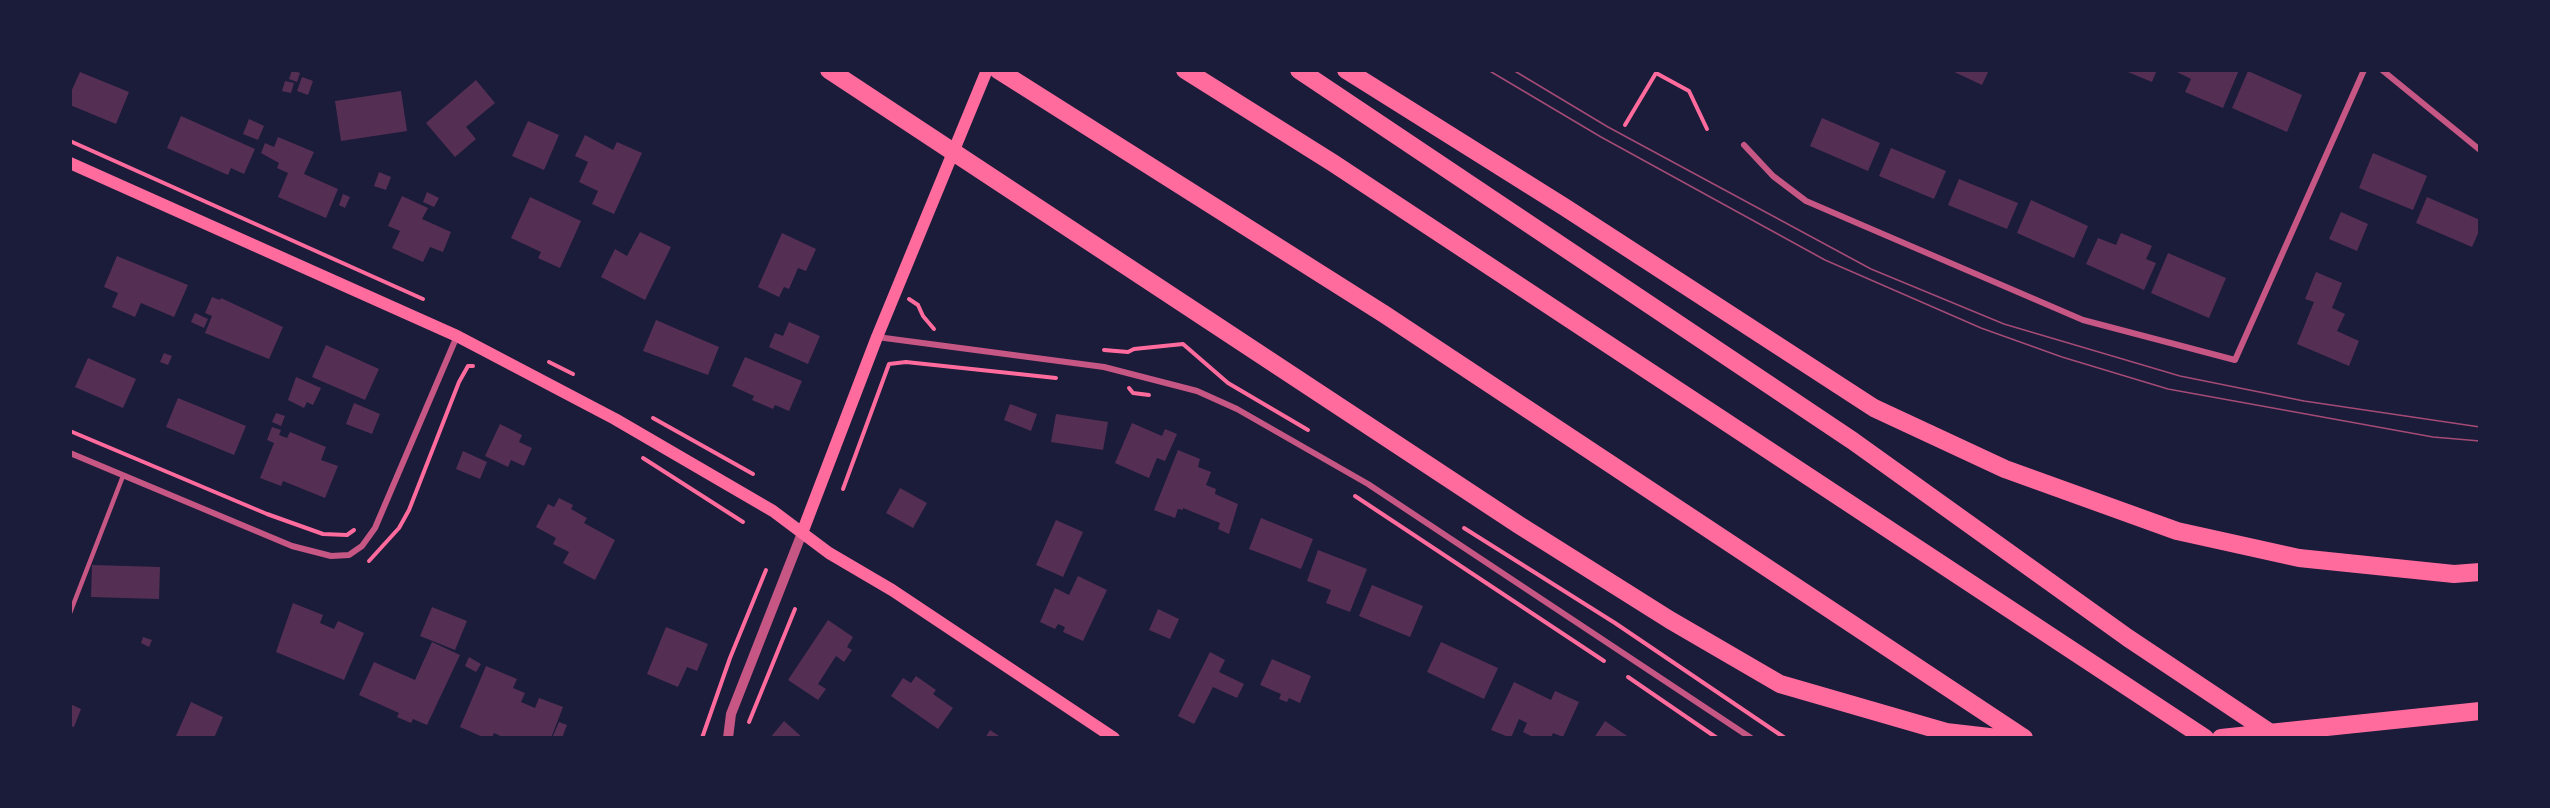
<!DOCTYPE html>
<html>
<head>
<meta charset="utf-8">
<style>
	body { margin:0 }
	#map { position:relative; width:2550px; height:808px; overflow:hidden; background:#1b1b3a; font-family:"Space Grotesk",sans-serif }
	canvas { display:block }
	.frame { position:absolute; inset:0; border:72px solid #1b1b3a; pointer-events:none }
</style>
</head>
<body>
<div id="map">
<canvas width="2550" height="808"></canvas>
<div class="frame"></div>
</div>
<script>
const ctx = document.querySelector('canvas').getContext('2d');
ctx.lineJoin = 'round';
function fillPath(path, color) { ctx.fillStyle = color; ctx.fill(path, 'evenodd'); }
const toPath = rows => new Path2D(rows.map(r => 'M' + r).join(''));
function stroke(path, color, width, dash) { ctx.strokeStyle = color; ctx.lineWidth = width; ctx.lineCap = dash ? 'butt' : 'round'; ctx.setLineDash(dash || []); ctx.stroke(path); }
const building = toPath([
	[292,70,300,73,297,82,289,79],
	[1950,70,1989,70,1982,85],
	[2123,70,2157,70,2152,82],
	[2173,70,2239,70,2223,108,2185,92,2191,79],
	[2248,71,2302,95,2287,132,2232,108],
	[80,72,129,92,116,124,70,105,70,94],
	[302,77,313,81,308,95,297,91],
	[476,80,495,103,466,127,476,139,455,157,426,123],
	[285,81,294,83,291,93,282,91],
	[401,91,407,131,341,141,335,101],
	[181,116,255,149,244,174,231,168,228,175,167,148],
	[1822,118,1880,143,1868,171,1810,146],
	[249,119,264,126,258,140,243,134],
	[528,121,559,135,544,170,512,156],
	[585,135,613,150,617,142,642,153,614,214,592,204,598,191,579,182,588,162,575,156],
	[278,137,314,152,304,174,338,189,326,218,278,197,288,173,277,168,279,163,261,153,265,143,274,147],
	[1891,148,1946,171,1934,199,1879,176],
	[2373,153,2427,176,2413,210,2359,188],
	[379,172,391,177,386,190,374,186],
	[1959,179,2018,203,2007,229,1948,205],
	[427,192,439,198,434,207,423,202],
	[343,194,350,197,345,208,339,205],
	[402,196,428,208,422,219,451,232,443,252,430,247,423,262,392,248,400,231,388,226],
	[530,197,581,221,560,268,538,258,541,252,511,238],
	[2427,197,2480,220,2480,229,2472,247,2416,223],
	[2031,200,2088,226,2074,258,2017,233],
	[2341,212,2368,224,2357,251,2329,239],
	[640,232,671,247,645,300,601,277,615,249,627,256],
	[782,233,816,249,806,271,798,268,789,289,784,287,779,297,758,287],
	[2121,233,2152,246,2146,259,2156,263,2144,290,2086,264,2098,238,2116,245],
	[2168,253,2226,278,2209,318,2151,293],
	[117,256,188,285,174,317,141,303,135,317,112,307,118,293,104,287],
	[2316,272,2342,283,2332,308,2345,314,2337,331,2359,341,2349,366,2297,344,2314,302,2305,299],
	[212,297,220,300,221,298,283,327,269,359,205,333,212,316,205,313],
	[195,313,208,319,204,328,191,322],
	[656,320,719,347,708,375,643,351],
	[789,322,820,336,808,364,769,347,775,333,783,336],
	[326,345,379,369,365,400,312,377],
	[164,353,172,356,168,365,160,362],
	[745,357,802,381,789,411,775,405,773,409,752,400,754,396,732,386],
	[88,358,136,379,123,408,75,387],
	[296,377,321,388,313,405,307,402,304,408,288,400],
	[178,398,246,426,234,455,166,427],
	[354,403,380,414,372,434,346,424],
	[1010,404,1037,414,1031,431,1004,420],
	[276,413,285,416,281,426,272,422],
	[1056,414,1108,422,1103,450,1051,442],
	[1132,423,1162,436,1165,429,1177,434,1165,461,1157,458,1149,478,1115,463],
	[500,424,522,435,519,442,532,448,524,466,511,460,508,467,485,456],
	[272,427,281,430,279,435,287,438,290,432,326,447,321,460,338,466,325,498,283,481,281,486,260,478,274,443,267,440],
	[1178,450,1200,459,1198,467,1211,472,1206,485,1216,489,1215,494,1238,504,1229,534,1218,529,1220,523,1183,508,1183,510,1178,509,1175,518,1154,510],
	[463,451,487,462,480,479,456,469],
	[900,488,927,503,913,528,886,513],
	[559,498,573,505,571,509,587,518,584,523,615,540,595,580,563,563,569,552,553,544,556,538,536,527,548,504,554,507],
	[1261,518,1313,539,1301,569,1249,549],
	[1056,520,1083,532,1063,577,1036,565],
	[1318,550,1367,569,1350,612,1326,603,1331,590,1307,581],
	[92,565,160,567,159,599,91,597],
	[1078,576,1107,590,1083,641,1063,632,1065,627,1058,624,1055,629,1040,622,1055,588,1069,595],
	[1372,585,1423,606,1410,637,1359,616],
	[293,603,323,615,320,623,334,629,338,621,364,633,344,680,276,652],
	[432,607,467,621,455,650,420,636],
	[1158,609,1179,619,1170,639,1149,630],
	[828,620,853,637,847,647,852,650,844,662,836,656,818,684,826,689,818,700,788,680],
	[666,627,708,644,697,671,687,667,678,687,647,674],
	[143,637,152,640,149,647,141,643],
	[432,642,460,655,427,725,413,719,411,723,397,717,399,713,359,695,374,662,415,680],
	[1441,642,1498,668,1484,699,1427,672],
	[1210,652,1225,660,1219,672,1244,684,1237,698,1213,687,1194,724,1178,716],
	[469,657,481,664,476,672,465,666],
	[1272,659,1311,676,1300,703,1289,698,1287,702,1279,699,1281,694,1260,685],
	[486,666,517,679,513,688,525,693,521,702,535,708,539,698,563,707,551,738,505,738,494,733,492,738,485,738,460,727],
	[916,676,936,690,933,694,953,708,938,729,891,696,903,678,911,683],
	[1514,682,1551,700,1555,691,1579,702,1563,737,1553,733,1551,738,1535,738,1523,732,1527,723,1519,719,1511,738,1491,730],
	[191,702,223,717,214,738,176,736],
	[70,704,81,709,74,727,70,726],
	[784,721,803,738,770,738],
	[1605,721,1630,738,1594,738],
	[559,722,567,725,562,738,552,738],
	[990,730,1002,738,985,738]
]);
const path = toPath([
	[1625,125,1656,73,1689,91,1707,129],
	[70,141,423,299],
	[909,299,918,305,923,316,934,329],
	[1104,350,1128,352,1134,349,1183,344,1228,383,1308,430],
	[549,362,573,374],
	[1129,388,1133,393,1149,395],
	[653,418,753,474],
	[70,431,267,514,323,534,347,535,354,530],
	[643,458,743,522],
	[843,489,889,364,906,362,1056,378],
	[1355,496,1604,661],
	[1464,528,1615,623,1785,738],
	[369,561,399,528,409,510,459,382,468,366,473,366],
	[1628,677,1717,738],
	[749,722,795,609],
	[702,738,730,658,766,570]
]);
const service = toPath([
	[70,613,123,476]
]);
const minor = toPath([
	[2382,70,2480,150],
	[1744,145,1773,176,1806,201,2083,320,2235,360,2364,70],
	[877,337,1104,367,1197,391,1237,409,1368,484,1751,738],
	[70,453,292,546,331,556,349,555,362,546,375,528,457,336]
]);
const tertiary = toPath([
	[728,738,731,714,802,533]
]);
const secondary = toPath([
	[70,163,457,336,615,419,773,511,829,553,892,590,1114,738],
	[802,533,877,337,987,70]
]);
const motorway = toPath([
	[829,70,1519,525,1670,620,1780,684,1946,732,1998,738],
	[998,70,1384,314,2024,738],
	[1185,70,1333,163,2205,738],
	[1299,70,1853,441,2128,638,2278,738],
	[1346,70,1566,208,1874,408,2005,469,2177,531,2299,558,2454,574,2480,572],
	[2221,738,2480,711]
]);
const tram = toPath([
	[1488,70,1601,137,1825,260,1981,328,2062,357,2168,389,2433,437,2480,441],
	[1513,70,1608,127,1871,269,2004,324,2180,376,2304,401,2480,427]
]);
fillPath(building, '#542f53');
stroke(path, '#ff6b9d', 4);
stroke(service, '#c65784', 4.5);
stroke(minor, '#c65784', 6);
stroke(tertiary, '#c65784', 10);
stroke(secondary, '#ff6b9d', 12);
stroke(motorway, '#ff6b9d', 18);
stroke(tram, '#a44b75', 1.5);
</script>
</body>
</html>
